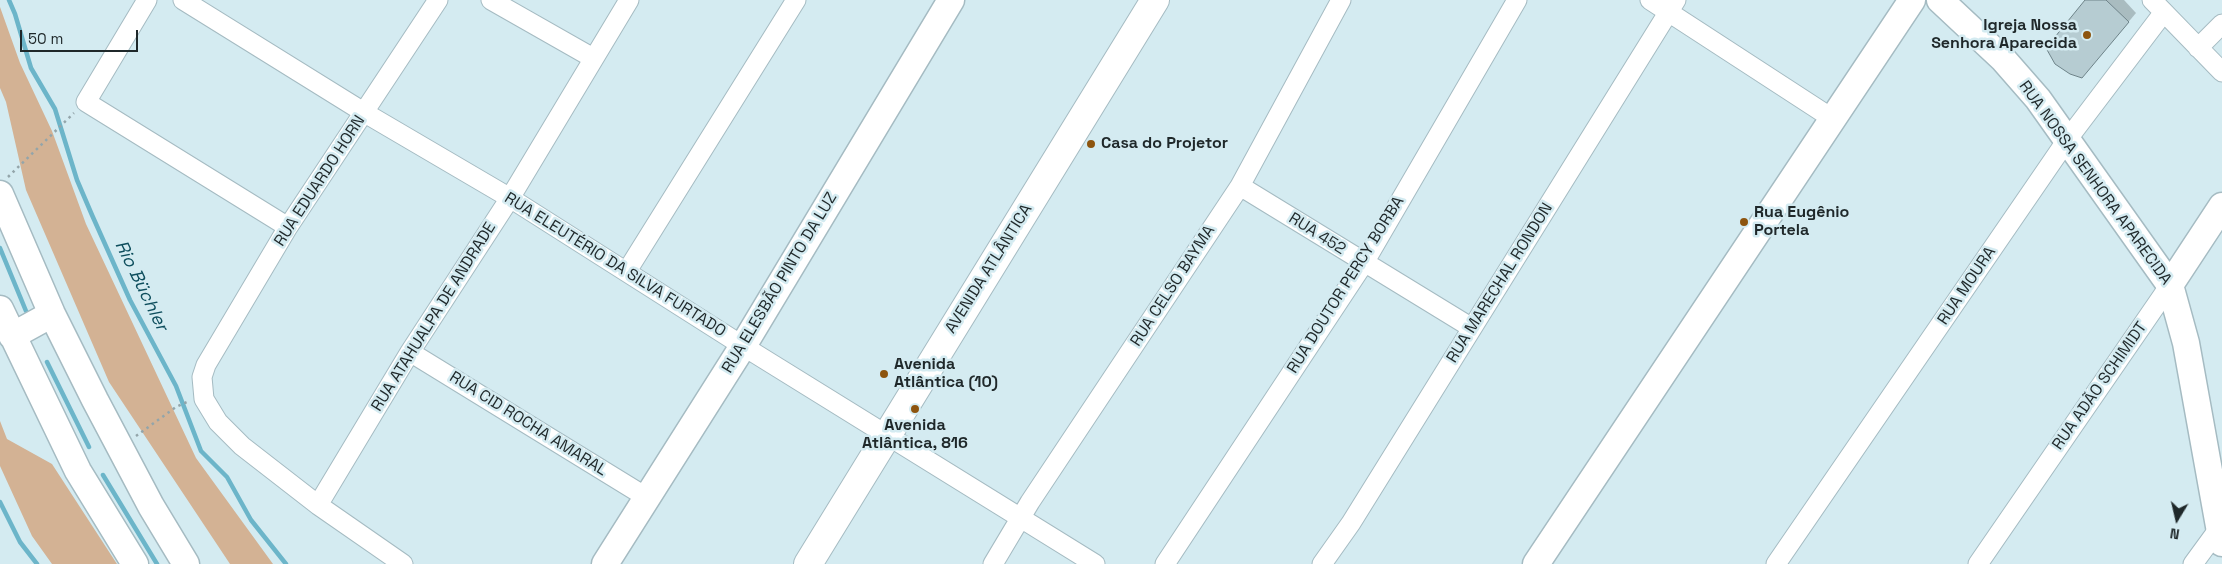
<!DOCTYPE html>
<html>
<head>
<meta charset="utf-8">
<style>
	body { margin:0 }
	#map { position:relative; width:2222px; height:564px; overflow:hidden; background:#d4ebf1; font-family:"Space Grotesk",sans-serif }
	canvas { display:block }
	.north { position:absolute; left:2152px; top:494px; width:50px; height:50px; -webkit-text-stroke:4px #d4ebf1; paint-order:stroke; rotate:189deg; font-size:14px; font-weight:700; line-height:20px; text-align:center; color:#1f282a }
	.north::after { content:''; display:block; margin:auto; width:18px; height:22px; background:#1f282a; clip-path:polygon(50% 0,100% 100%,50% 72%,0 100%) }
	.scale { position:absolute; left:20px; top:30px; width:118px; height:22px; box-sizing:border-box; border:2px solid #1f282a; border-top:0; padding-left:6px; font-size:15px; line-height:18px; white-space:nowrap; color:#1f282a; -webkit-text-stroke:4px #d4ebf1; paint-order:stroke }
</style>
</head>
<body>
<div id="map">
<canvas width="2222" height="564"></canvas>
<div class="north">N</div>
<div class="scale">50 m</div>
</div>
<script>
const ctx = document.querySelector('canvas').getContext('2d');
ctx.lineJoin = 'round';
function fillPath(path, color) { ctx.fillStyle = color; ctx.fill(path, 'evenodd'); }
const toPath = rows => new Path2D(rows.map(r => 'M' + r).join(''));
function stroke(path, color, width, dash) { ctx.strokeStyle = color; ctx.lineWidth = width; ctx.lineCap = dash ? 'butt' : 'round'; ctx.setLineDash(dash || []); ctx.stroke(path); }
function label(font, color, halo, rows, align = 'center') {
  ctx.font = font + ' "Space Grotesk",sans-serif'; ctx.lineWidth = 5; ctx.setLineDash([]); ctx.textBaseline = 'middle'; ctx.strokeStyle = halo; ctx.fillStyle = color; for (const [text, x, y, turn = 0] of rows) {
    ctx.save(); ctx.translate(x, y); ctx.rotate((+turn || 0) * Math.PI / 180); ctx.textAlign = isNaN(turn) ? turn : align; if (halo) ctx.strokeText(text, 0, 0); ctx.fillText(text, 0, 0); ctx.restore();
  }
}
const green = toPath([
	[0,7,20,63,52,131,86,224,196,458,273,564,230,564,109,382,26,190,6,102,0,88],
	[0,421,7,439,52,464,117,564,52,564,32,536,0,466]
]);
const shadow = toPath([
	[2086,0,2124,0,2136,13,2090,68]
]);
const stream = toPath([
	[9,0,15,14,31,68,55,109,77,180,92,215,130,300,176,386,201,451,227,477,251,520,286,564],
	[0,248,26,311],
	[47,362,89,447],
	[103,475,157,564],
	[0,502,20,542,37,564]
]);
const building = toPath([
	[2085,0,2106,0,2129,22,2082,78,2070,74,2055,64,2046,48,2085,0]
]);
const path = toPath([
	[8,177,74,113],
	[136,436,176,407,187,402]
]);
const street = toPath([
	[147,0,86,102,288,227],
	[183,0,365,113,510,198,743,346,1095,564],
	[491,0,593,58],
	[1650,0,1833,119],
	[2152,0,2222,72],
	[2198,48,2222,24],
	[1240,186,1472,328],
	[627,271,796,0],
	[410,352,646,497],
	[318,505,410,352,510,198,629,0],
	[403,564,318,505,242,446,218,422,204,399,202,377,206,365,288,227,438,0],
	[993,564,1030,502,1240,186,1341,0],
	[1165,564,1364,263,1517,0],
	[1322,564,1351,523,1676,0],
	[1776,564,2067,140,2164,12],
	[1978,564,2170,285],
	[2193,564,2220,527]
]);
const secondary = toPath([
	[1940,0,2003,59,2038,99,2170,285,2186,343,2222,543],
	[0,194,52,314,95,400,151,506,186,564],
	[2170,285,2222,206],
	[0,309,78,471,135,564],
	[12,336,52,314],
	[605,564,743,346,951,0],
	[1536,564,1912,0]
]);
const primary = toPath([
	[808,564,1155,0]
]);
const markers = [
	[2087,35,5,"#8d540e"],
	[1091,144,5,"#8d540e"],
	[1744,222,5,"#8d540e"],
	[884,374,5,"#8d540e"],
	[915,409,5,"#8d540e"]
];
const poiNames = [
	["Igreja Nossa",2077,26,"right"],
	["Senhora Aparecida",2077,44,"right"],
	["Casa do Projetor",1101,144],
	["Rua Eugênio",1754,213],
	["Portela",1754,231],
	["Avenida",894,365],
	["Atlântica (10)",894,383],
	["Avenida",915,426,"center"],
	["Atlântica, 816",915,444,"center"]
];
const streetNames = [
	["RUA EDUARDO HORN",320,181,-57],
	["RUA NOSSA SENHORA APARECIDA",2095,183,54],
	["RUA 452",1317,234,32],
	["RUA ELEUTÉRIO DA SILVA FURTADO",615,265,32],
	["AVENIDA ATLÂNTICA",989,269,-58],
	["RUA ELESBÃO PINTO DA LUZ",780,283,-59],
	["RUA MARECHAL RONDON",1500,283,-58],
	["RUA DOUTOR PERCY BORBA",1346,285,-58],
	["RUA CELSO BAYMA",1173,286,-57],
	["RUA MOURA",1967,286,-56],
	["RUA ATAHUALPA DE ANDRADE",434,317,-58],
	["RUA ADÃO SCHIMIDT",2100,386,-55],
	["RUA CID ROCHA AMARAL",528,424,32]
];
const waterNames = [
	["Rio Büchler",141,286,64]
];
fillPath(green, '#d3b294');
fillPath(shadow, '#0003');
stroke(stream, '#6cb5c9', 4.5);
fillPath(building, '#b6ccd2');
stroke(building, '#6e8389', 1);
stroke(street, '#a5bbc2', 21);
stroke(secondary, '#a5bbc2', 29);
stroke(primary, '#a5bbc2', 30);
stroke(path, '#93a5aa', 2.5, [2.5, 4]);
stroke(street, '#fff', 19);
stroke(secondary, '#fff', 26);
stroke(primary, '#fff', 28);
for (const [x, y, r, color] of markers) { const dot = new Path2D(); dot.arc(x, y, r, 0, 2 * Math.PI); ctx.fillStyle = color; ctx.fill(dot); stroke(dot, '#d4ebf1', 2); }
label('bold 16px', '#1f282a', '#d4ebf1', poiNames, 'left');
label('16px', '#1f282a', '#d4ebf1', streetNames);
label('italic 18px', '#0e4e5d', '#d4ebf1', waterNames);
</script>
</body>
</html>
